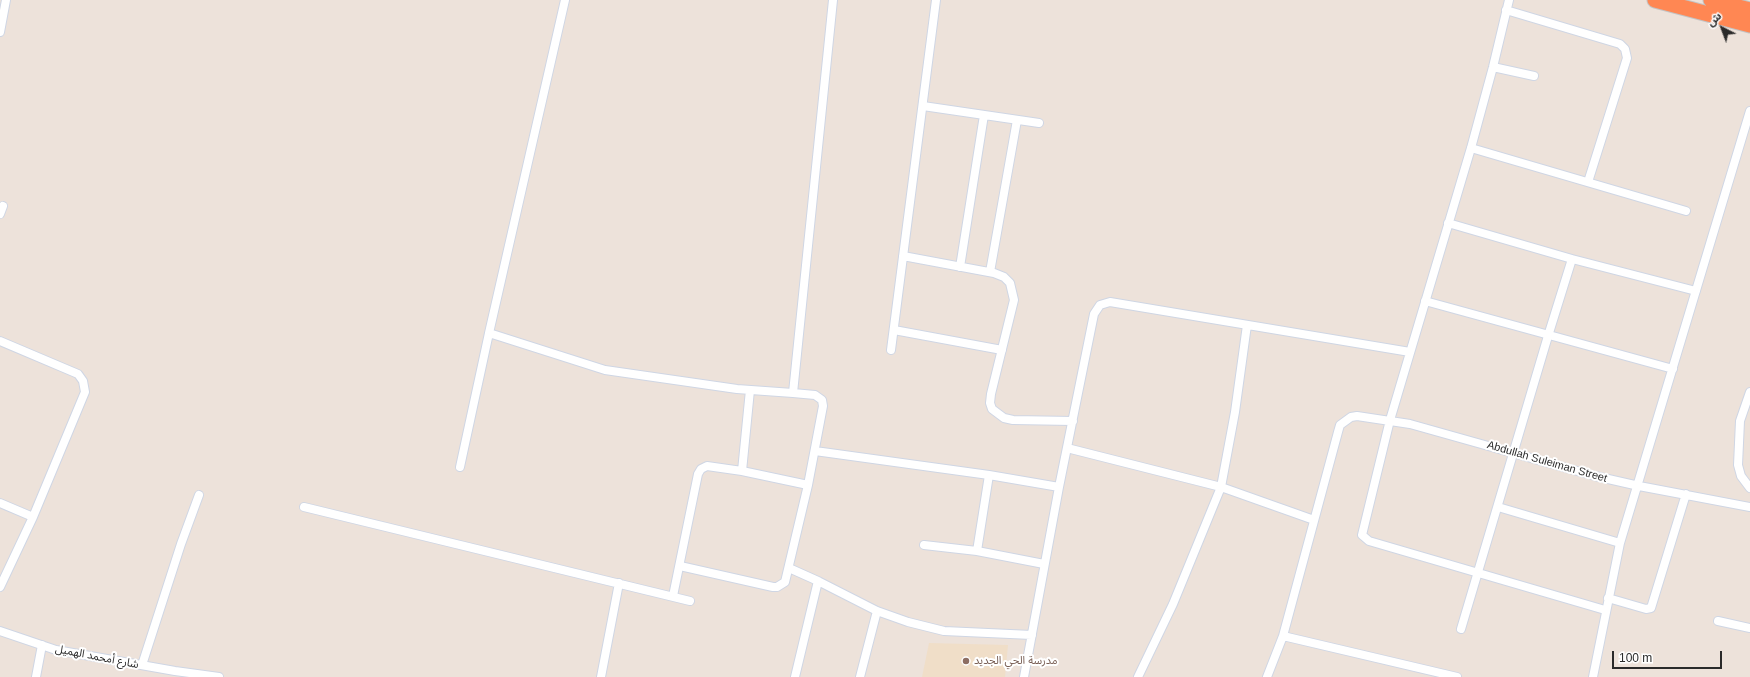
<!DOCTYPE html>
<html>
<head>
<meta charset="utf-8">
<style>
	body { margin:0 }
	#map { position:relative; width:1750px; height:677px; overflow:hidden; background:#ede2da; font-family:Helvetica,"Noto Sans Arabic",sans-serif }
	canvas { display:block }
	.north { position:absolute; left:1702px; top:8px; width:40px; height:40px; -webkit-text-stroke:3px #fff; paint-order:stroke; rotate:318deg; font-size:11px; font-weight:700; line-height:16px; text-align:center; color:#2a2a2a }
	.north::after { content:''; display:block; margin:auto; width:14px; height:18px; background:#2a2a2a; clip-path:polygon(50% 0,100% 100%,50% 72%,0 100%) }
	.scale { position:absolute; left:1612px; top:651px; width:110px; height:18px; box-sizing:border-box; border:2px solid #2a2a2a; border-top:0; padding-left:5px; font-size:12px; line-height:14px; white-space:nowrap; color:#2a2a2a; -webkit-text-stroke:3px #fff; paint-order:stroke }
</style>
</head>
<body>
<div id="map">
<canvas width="1750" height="677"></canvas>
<div class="north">ش</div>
<div class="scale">100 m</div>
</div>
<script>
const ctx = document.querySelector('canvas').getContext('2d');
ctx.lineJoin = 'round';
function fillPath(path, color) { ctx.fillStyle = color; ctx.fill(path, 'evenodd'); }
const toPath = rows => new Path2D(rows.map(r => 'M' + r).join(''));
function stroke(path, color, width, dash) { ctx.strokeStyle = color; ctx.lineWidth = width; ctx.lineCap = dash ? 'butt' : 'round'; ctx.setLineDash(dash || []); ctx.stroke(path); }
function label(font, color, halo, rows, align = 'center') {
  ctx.font = font + ' Helvetica,"Noto Sans Arabic",sans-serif'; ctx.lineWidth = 4; ctx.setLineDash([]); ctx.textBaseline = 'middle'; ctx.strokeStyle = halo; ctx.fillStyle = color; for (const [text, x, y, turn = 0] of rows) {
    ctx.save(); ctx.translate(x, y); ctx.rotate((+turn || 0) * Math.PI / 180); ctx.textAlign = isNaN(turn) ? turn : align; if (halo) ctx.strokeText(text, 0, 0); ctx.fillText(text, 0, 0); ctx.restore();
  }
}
const education = toPath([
	[929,643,1008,645,1005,677,922,677]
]);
const street = toPath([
	[565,0,489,333,605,370,737,389,793,393,833,0],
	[1509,0,1493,67,1471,148,1390,420,1362,535,1369,541,1605,610],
	[1506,10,1620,44,1625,49,1627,58,1588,182],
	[0,32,6,0],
	[1493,67,1534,76],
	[923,106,1039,123],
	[1471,148,1686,211],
	[0,214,3,206],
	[1448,223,1572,259,1696,291],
	[903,256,994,273,1004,277,1010,283,1014,300,991,394,990,403,992,409,1004,418,1013,420,1073,421],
	[960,267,984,115],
	[990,272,1017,120],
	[1425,301,1673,369],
	[894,330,1002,350],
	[0,341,78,374,83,381,85,392,33,517,0,587],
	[891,350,936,0],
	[1750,392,1740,421,1738,465,1741,476,1750,488],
	[1067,448,1221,487,1314,520],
	[815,451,989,475,1059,487],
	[460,467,489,333],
	[742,471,750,390],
	[0,503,33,517],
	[304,507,690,601],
	[1498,507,1620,543],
	[924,545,977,551,1044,564],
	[977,551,989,475],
	[680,566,773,587,777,587,785,582,808,485,823,406,822,400,815,395,793,393],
	[789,568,818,581,877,611,908,622,944,631,1032,635],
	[673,596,698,474,701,469,707,466,742,471,808,485],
	[1608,598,1646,609,1651,608,1686,494],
	[1718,621,1750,628],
	[1461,629,1548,336,1572,259],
	[0,631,56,650,175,671,219,677],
	[1283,636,1457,677],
	[142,665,181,544,199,495],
	[36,677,42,645],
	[601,677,619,583],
	[795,677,818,581],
	[860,677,877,611],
	[1024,677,1059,487,1094,314,1100,305,1110,302,1410,352],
	[1138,677,1173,604,1221,487,1235,412,1247,325],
	[1267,677,1283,636,1338,432,1340,425,1351,417,1357,416,1410,424,1595,476,1639,486,1750,507],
	[1593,677,1620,543,1750,111]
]);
const highway = toPath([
	[1655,0,1750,25],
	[1711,0,1750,10]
]);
const markers = [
	[966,661,4,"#8d6e63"]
];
const streetNames = [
	["Abdullah Suleiman Street",1547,462,16],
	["شارع أمحمد الهميل",97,657,11]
];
const educationNames = [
	["مدرسة الحي الجديد",974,661]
];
fillPath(education, '#f0dec8');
stroke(street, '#cfd6e4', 10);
stroke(highway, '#c3c3c3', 17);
stroke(street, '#fff', 8);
stroke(highway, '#ff8753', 15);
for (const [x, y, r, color] of markers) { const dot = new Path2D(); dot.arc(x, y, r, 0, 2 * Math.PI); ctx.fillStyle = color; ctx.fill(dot); stroke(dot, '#fff', 1.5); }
label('11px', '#2a2a2a', '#fff', streetNames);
label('11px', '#785e54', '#fff', educationNames, 'left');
</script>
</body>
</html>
